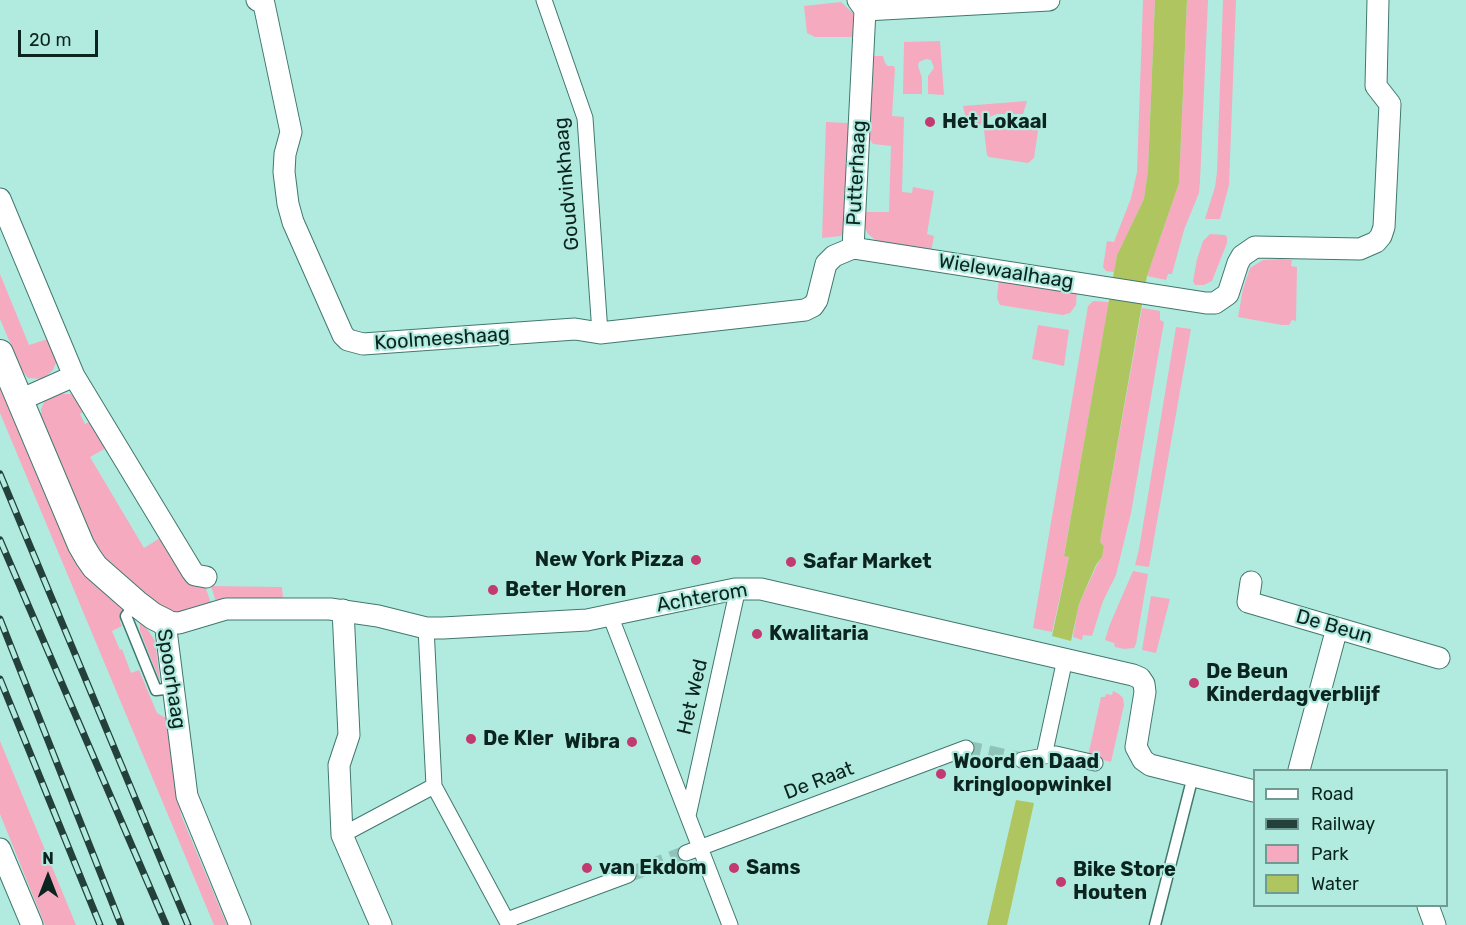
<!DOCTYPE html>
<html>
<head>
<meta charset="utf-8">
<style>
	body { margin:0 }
	#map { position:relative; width:1466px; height:925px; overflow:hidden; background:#b1ebdf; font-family:Rubik,sans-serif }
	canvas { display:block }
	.legend { position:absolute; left:1253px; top:769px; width:195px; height:138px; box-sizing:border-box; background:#b1ebdf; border:2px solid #6f9b92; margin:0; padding:8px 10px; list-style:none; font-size:18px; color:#0c241f }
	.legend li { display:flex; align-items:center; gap:12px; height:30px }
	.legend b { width:30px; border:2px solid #6f9b92 }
	.north { position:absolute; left:18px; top:847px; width:60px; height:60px; -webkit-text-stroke:4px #b1ebdf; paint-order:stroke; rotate:0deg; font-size:16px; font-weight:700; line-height:24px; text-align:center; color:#0c241f }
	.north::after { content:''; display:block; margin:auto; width:21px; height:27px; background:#0c241f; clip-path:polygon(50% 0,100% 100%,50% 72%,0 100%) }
	.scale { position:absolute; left:18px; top:30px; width:80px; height:27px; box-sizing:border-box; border:3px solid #0c241f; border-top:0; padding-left:8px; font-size:18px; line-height:21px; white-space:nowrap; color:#0c241f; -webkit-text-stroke:4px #b1ebdf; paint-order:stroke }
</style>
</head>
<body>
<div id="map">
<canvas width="1466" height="925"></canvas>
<ul class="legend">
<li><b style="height:8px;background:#fff"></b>Road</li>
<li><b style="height:8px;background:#24403a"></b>Railway</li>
<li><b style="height:16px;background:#f5aac0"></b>Park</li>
<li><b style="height:16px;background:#afc55f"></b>Water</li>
</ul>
<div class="north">N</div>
<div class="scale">20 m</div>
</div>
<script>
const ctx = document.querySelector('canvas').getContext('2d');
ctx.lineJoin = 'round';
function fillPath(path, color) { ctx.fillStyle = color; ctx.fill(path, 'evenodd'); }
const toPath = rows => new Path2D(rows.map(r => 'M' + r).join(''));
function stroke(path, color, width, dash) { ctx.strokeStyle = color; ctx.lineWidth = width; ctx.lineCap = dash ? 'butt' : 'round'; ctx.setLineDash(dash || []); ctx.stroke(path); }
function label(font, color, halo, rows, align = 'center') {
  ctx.font = font + ' Rubik,sans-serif'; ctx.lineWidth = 4.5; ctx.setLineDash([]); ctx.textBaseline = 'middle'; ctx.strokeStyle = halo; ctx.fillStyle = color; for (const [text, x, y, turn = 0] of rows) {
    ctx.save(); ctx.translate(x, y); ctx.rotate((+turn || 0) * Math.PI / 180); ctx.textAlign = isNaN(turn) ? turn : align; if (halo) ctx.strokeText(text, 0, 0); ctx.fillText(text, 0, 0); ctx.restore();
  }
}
const green = toPath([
	[1143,0,1155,0,1148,170,1144,199,1117,255,1114,272,1106,271,1103,267,1107,241,1114,242,1131,198,1137,172],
	[1187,0,1208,0,1200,181,1199,193,1184,230,1172,274,1168,274,1166,280,1147,276,1179,183],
	[1223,0,1236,0,1229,185,1220,219,1205,219,1215,187,1217,172],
	[841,2,853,13,853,37,815,37,807,33,804,6],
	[940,41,944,95,928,94,928,76,934,68,931,60,926,59,919,62,918,66,922,78,922,94,903,94,904,42],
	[873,56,883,56,885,63,888,66,893,66,895,68,892,116,904,117,902,192,912,193,913,187,934,191,927,234,934,236,931,252,878,242,868,234,865,228,864,212,889,212,891,146,873,144,870,140],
	[1027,101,1023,114,997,114,987,118,980,125,971,121,965,115,963,106],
	[1006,118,1027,120,1037,118,1038,131,1034,158,1028,163,989,157,987,155,984,130,995,120],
	[826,122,848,123,849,125,844,233,841,236,822,238],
	[1210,234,1225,235,1227,237,1227,243,1212,281,1204,285,1195,285,1193,281,1197,259,1203,241],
	[1281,259,1292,260,1291,266,1297,267,1296,321,1292,320,1289,325,1282,325,1238,317,1243,289,1250,268,1263,260],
	[0,274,29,345,48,339,56,354,56,363,53,370,43,379,28,378,22,371,0,319],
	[999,277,1077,290,1076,305,1070,313,1063,315,1000,305,997,298],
	[1093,301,1109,302,1064,555,1069,557,1052,632,1033,628,1088,306],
	[1142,308,1160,311,1160,320,1164,322,1131,513,1116,575,1103,601,1092,636,1083,635,1082,640,1073,637,1076,619,1079,604,1097,565,1102,557,1104,546,1100,542],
	[1038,325,1069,330,1064,366,1032,359],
	[1176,327,1191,329,1149,567,1135,565,1139,549],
	[0,382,125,610,120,622,122,626,112,631,120,650,122,649,131,673,139,670,157,713,166,718,181,815,227,925,214,925,0,413],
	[61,394,71,394,79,399,87,409,80,414,85,424,94,420,106,448,90,457,144,548,160,538,164,539,205,586,211,603,186,611,173,612,161,608,107,561,97,550,41,418,41,409,45,400],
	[1133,571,1148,574,1136,644,1134,648,1124,649,1115,647,1114,643,1105,640,1110,624],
	[211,586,282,587,283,598,238,598,216,602],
	[1151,596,1170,599,1156,653,1142,650],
	[140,623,148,630,155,641,160,681,140,631],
	[1113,691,1119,694,1123,698,1124,705,1111,762,1088,756,1101,697,1105,697,1106,694,1112,695],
	[0,741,76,925,45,925,29,886,0,814]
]);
const water = toPath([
	[1155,0,1187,0,1179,183,1147,276,1100,542,1104,546,1102,557,1096,565,1079,604,1071,641,1052,636,1069,557,1064,556,1117,255,1144,199,1148,170],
	[1016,800,1034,803,1007,925,987,925]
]);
const pedestrianTunnel = toPath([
	[966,748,1022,760],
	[628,875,686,853]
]);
const service = toPath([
	[136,603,126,616,156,690,174,688],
	[1155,925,1193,776]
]);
const pedestrian = toPath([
	[544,0,585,118,600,333],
	[610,615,730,925],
	[426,628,434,786,509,925],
	[1044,756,1065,659],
	[1022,760,1056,754,1095,763],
	[688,816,738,588],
	[342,835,434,786],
	[686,853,966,748],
	[507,920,628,875]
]);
const minor = toPath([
	[257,0,264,4,291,132,285,154,284,172,288,204,293,222,343,335,348,340,363,344,575,329,600,333,805,310,813,306,817,300,826,264,834,256,853,248,1206,303,1215,303,1228,294,1238,263,1242,256,1255,247,1360,249,1376,242,1381,236,1384,227,1390,104,1376,86,1378,0],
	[865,10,1049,0],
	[0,199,74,376,192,571,195,575,206,577],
	[853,248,865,10,858,0],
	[20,400,74,376],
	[1251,582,1248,602,1439,658],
	[343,610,349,735,339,765,342,835,381,925],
	[1299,770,1337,628],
	[0,849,32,925],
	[1428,906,1435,925],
	[240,925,187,796,165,622,179,623,226,609,330,609,378,616,426,628,443,628,587,620,735,589,761,589,1133,675,1140,678,1144,684,1145,692,1136,747,1143,760,1150,765,1254,791]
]);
const tertiary = toPath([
	[0,353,81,545,88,557,95,567,136,603,153,616,165,622]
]);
const rail = toPath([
	[0,474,188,925],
	[0,540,166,925],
	[0,619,121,925],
	[0,679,100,925]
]);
const markers = [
	[930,122,6,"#c33971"],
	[696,560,6,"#c33971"],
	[791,562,6,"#c33971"],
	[493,590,6,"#c33971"],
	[757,634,6,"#c33971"],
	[1194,683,6,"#c33971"],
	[471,739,6,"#c33971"],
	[632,742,6,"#c33971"],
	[941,774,6,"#c33971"],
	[587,868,6,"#c33971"],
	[734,868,6,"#c33971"],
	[1061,882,6,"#c33971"]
];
const poiNames = [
	["Het Lokaal",942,122],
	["New York Pizza",684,560,"right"],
	["Safar Market",803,562],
	["Beter Horen",505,590],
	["Kwalitaria",769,634],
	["De Beun",1206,672],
	["Kinderdagverblijf",1206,695],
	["De Kler",483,739],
	["Wibra",620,742,"right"],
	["Woord en Daad",953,762],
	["kringloopwinkel",953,785],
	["van Ekdom",599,868],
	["Sams",746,868],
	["Bike Store",1073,870],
	["Houten",1073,893]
];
const streetNames = [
	["Putterhaag",857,173,-87],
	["Goudvinkhaag",567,184,-95],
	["Wielewaalhaag",1006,272,9],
	["Koolmeeshaag",442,339,-4],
	["Achterom",702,598,-10],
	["De Beun",1334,627,16],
	["Spoorhaag",171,679,81],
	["Het Wed",693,697,-77],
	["De Raat",819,781,-21]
];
fillPath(green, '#f5aac0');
fillPath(water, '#afc55f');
stroke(pedestrianTunnel, '#90c3b9', 15, [15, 8]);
stroke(service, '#41786e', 13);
stroke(pedestrian, '#41786e', 17);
stroke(minor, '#41786e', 23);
stroke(tertiary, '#41786e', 28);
stroke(service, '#fff', 10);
stroke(pedestrian, '#fff', 15);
stroke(minor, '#fff', 21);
stroke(tertiary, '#fff', 26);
stroke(rail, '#24403a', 7);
stroke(rail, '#b1ebdf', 4.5, [14]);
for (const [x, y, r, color] of markers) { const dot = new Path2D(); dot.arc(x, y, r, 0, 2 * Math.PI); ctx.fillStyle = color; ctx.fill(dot); stroke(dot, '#b1ebdf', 2); }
label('bold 20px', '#0c241f', '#b1ebdf', poiNames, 'left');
label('20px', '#0c241f', '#b1ebdf', streetNames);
</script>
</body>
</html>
